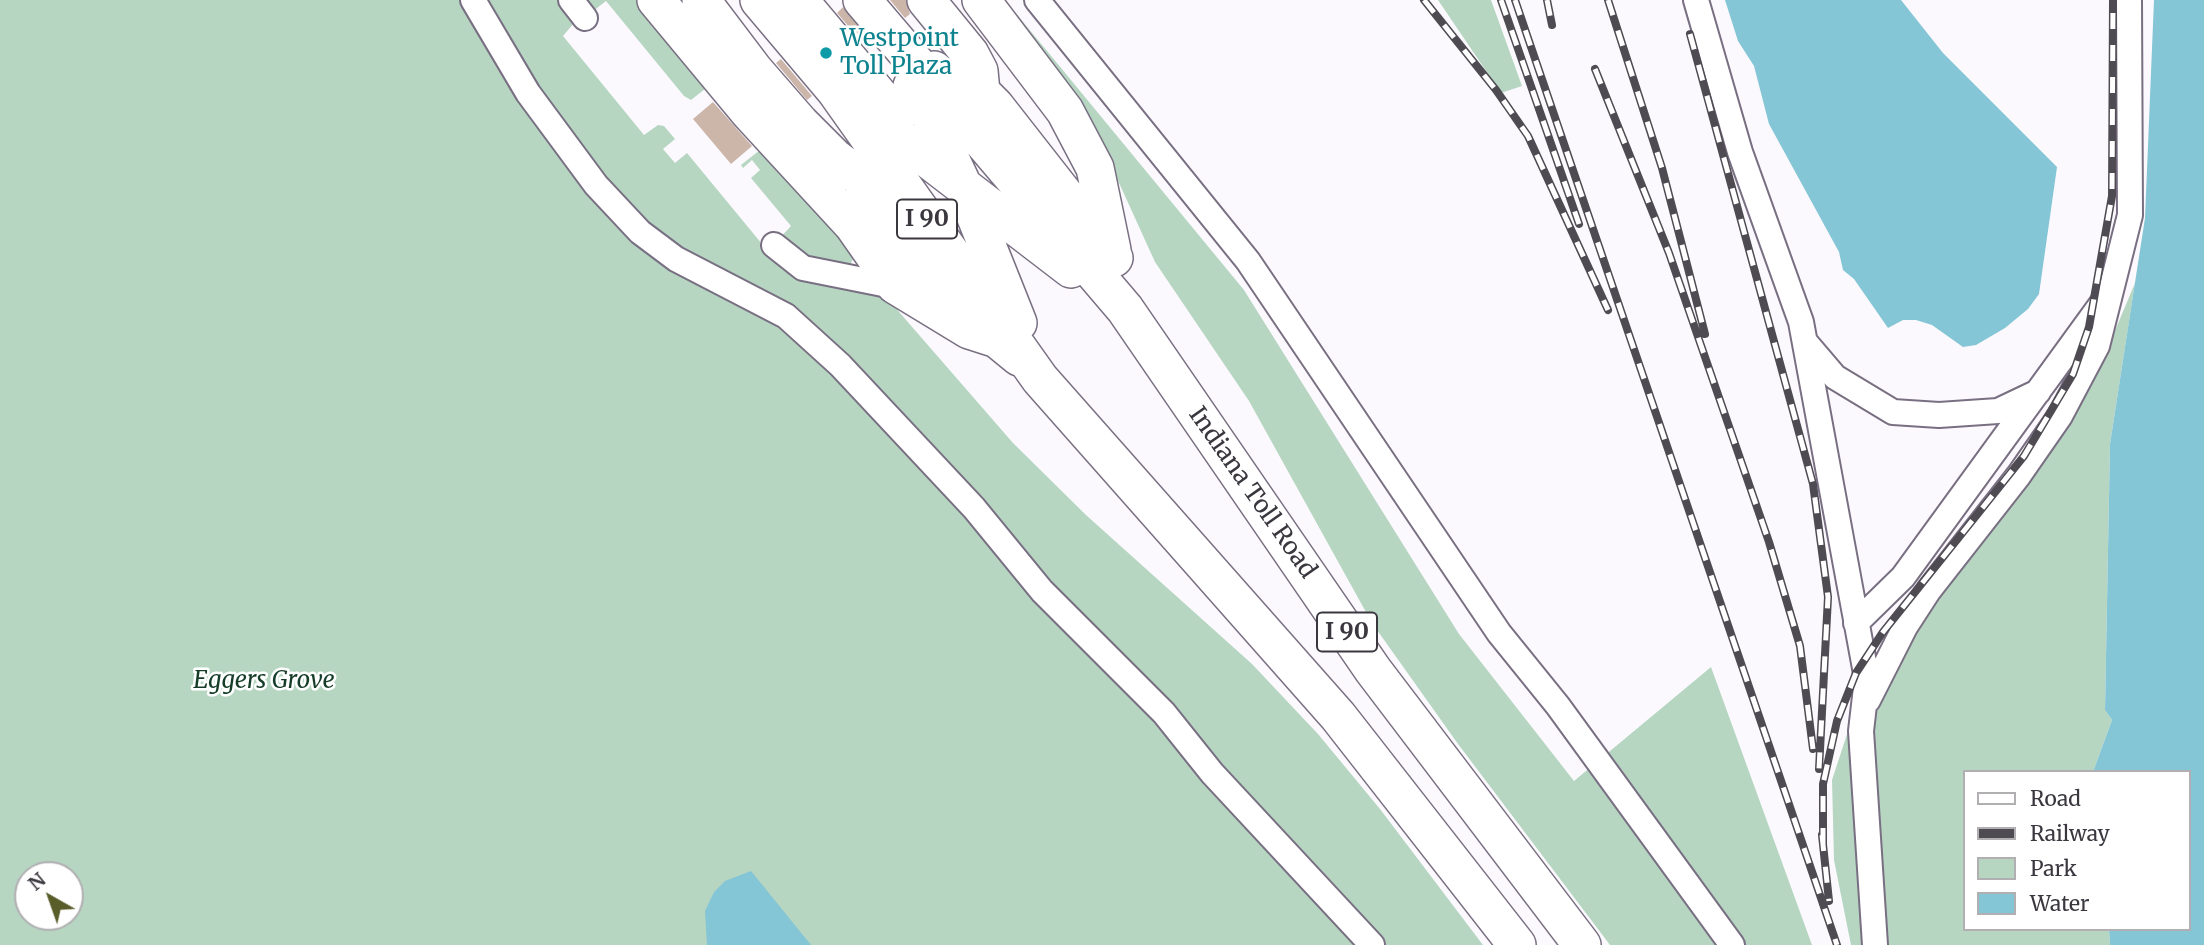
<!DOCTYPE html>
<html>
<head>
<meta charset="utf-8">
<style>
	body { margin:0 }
	#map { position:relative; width:2204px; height:945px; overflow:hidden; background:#fbf9fd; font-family:Merriweather,serif }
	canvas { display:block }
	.legend { position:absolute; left:1963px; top:770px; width:228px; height:161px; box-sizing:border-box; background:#fff; border:2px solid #b1afb2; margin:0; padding:9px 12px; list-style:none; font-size:21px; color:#3b373f }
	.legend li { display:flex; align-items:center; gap:14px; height:35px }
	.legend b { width:35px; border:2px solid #b1afb2 }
	.north { position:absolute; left:14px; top:861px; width:70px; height:70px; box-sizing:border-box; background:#fff; border:2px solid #b1afb2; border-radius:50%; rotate:320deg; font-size:19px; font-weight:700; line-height:28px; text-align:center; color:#3b373f }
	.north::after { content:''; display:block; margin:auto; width:24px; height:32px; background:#595d2a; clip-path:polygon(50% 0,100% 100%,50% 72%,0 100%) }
</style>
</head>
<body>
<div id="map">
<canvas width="2204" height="945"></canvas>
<ul class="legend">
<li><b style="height:9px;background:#fff"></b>Road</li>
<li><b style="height:9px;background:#4f4b53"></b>Railway</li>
<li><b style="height:19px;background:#b6d6c2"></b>Park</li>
<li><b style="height:19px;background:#84c5d6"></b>Water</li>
</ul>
<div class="north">N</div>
</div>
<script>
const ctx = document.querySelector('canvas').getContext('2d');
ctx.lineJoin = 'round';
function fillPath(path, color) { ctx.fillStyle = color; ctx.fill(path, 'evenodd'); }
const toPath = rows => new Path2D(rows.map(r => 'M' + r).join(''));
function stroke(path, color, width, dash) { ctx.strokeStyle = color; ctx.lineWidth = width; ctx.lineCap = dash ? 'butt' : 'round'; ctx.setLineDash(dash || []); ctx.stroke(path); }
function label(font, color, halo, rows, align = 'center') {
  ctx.font = font + ' Merriweather,serif'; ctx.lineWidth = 5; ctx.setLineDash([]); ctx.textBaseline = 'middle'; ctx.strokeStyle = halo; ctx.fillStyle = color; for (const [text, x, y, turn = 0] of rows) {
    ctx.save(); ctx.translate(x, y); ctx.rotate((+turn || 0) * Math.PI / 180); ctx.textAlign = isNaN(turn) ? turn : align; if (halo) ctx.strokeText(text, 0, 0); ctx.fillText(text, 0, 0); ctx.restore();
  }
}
const green = toPath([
	[0,0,557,0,574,23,563,36,644,135,658,125,664,126,675,139,663,149,675,163,687,153,776,261,880,290,1013,443,1086,515,1252,664,1318,734,1380,809,1483,945,0,945],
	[28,875,70,875,70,917,28,917],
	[581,0,641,0,710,85,691,100,684,96,606,1,592,12],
	[996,0,1005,0,1244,290,1459,634,1574,781,1711,667,1812,945,1610,945,1458,744,1372,623,1249,401,1155,262,1084,106],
	[1438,0,1491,0,1522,86,1501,93],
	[765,146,846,247,853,259,850,265,822,266,778,240,791,226,751,178,760,170,752,160,743,168,741,165],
	[2135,283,2110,444,2105,710,2112,720,2093,772,1964,772,1964,929,2109,929,2110,945,1888,945,1878,906,1868,720,1926,606,2052,449,2093,383],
	[1852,719,1867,945,1851,945,1834,860,1832,780]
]);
const water = toPath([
	[1725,0,1901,0,1943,53,2057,167,2039,294,2028,309,2005,328,1976,345,1963,347,1932,325,1916,320,1903,320,1888,328,1854,279,1843,270,1839,252,1769,124,1754,66,1738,41],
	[2154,0,2204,0,2204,945,2110,945,2109,929,2188,929,2188,772,2093,772,2112,720,2105,710,2110,444,2145,218],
	[751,871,811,945,707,945,705,911,714,892,725,881]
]);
const building = toPath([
	[890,0,906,0,910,14,905,18],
	[843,7,873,45,868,49,837,13],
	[781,59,812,96,807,100,776,63],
	[713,102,752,146,731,164,693,119]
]);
const minor = toPath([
	[473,0,528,93,596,185,640,232,676,259,786,316,840,365,974,508,1042,591,1164,713,1212,773,1372,945],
	[571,0,585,18],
	[1037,0,1248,261,1499,633,1558,706,1732,945],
	[1696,0,1740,152,1801,322,1867,679,1861,731,1875,945],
	[774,245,803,268,903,288],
	[1806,343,1835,377,1893,412,1939,415,1998,411,2038,392],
	[1856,623,1903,577,2103,302],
	[1868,700,1905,627,1929,590,2019,475,2060,416,2097,346,2130,215,2129,0]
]);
const highway = toPath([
	[656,0,749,112,853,225,895,285,969,330,997,339,1019,357],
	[701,0,754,70,800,123,835,158,903,210],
	[759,0,835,90,1040,379,1338,716,1517,945],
	[799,0,897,117],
	[862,0,1125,309,1373,670,1582,945],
	[926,0,970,54,979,71,981,92,995,106],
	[981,0,1065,111,1095,168,1112,250],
	[934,70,953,88,980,97,995,106,1114,258],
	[912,86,922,98,965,190,1018,323],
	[869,106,886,127,1071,269],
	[856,206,971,310]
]);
const rail = toPath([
	[1424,0,1496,90,1528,136,1608,310],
	[1501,0,1579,224],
	[1515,0,1837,945],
	[1547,0,1552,25],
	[1608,0,1662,168,1705,334],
	[1690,34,1813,484,1828,597,1819,769],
	[1595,69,1669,253,1769,542,1800,646,1813,749],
	[1822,835,1829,901],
	[1823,844,1823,784,1837,721,1856,673,1883,632,2024,456,2073,374,2089,327,2112,196,2113,0]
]);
const markers = [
	[826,53,7,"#0f9aa8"]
];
const shields = [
	[927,219,60],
	[1347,632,60]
];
const shieldNames = [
	["I 90",927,219],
	["I 90",1347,632]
];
const cultureNames = [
	["Westpoint",840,39],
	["Toll Plaza",840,67]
];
const streetNames = [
	["Indiana Toll Road",1252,493,55]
];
const parkNames = [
	["Eggers Grove",264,681]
];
fillPath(green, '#b6d6c2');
fillPath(water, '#84c5d6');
fillPath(building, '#ccb5a9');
stroke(minor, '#796f82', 28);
stroke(highway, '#796f82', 40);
stroke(minor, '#fff', 24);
stroke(highway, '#fff', 37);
stroke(rail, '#4f4b53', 8);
stroke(rail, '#fff', 5, [16]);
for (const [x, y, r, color] of markers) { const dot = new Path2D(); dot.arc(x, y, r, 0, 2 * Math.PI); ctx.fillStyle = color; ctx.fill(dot); stroke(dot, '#fff', 2.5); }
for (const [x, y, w] of shields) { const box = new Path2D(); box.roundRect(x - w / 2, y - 19.5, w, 39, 5); ctx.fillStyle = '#fff'; ctx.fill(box); stroke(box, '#3b373f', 2); }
label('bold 23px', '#3b373f', null, shieldNames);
label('24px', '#0d838f', '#fff', cultureNames, 'left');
label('24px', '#3b373f', '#fff', streetNames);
label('italic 24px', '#153d28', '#fff', parkNames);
</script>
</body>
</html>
